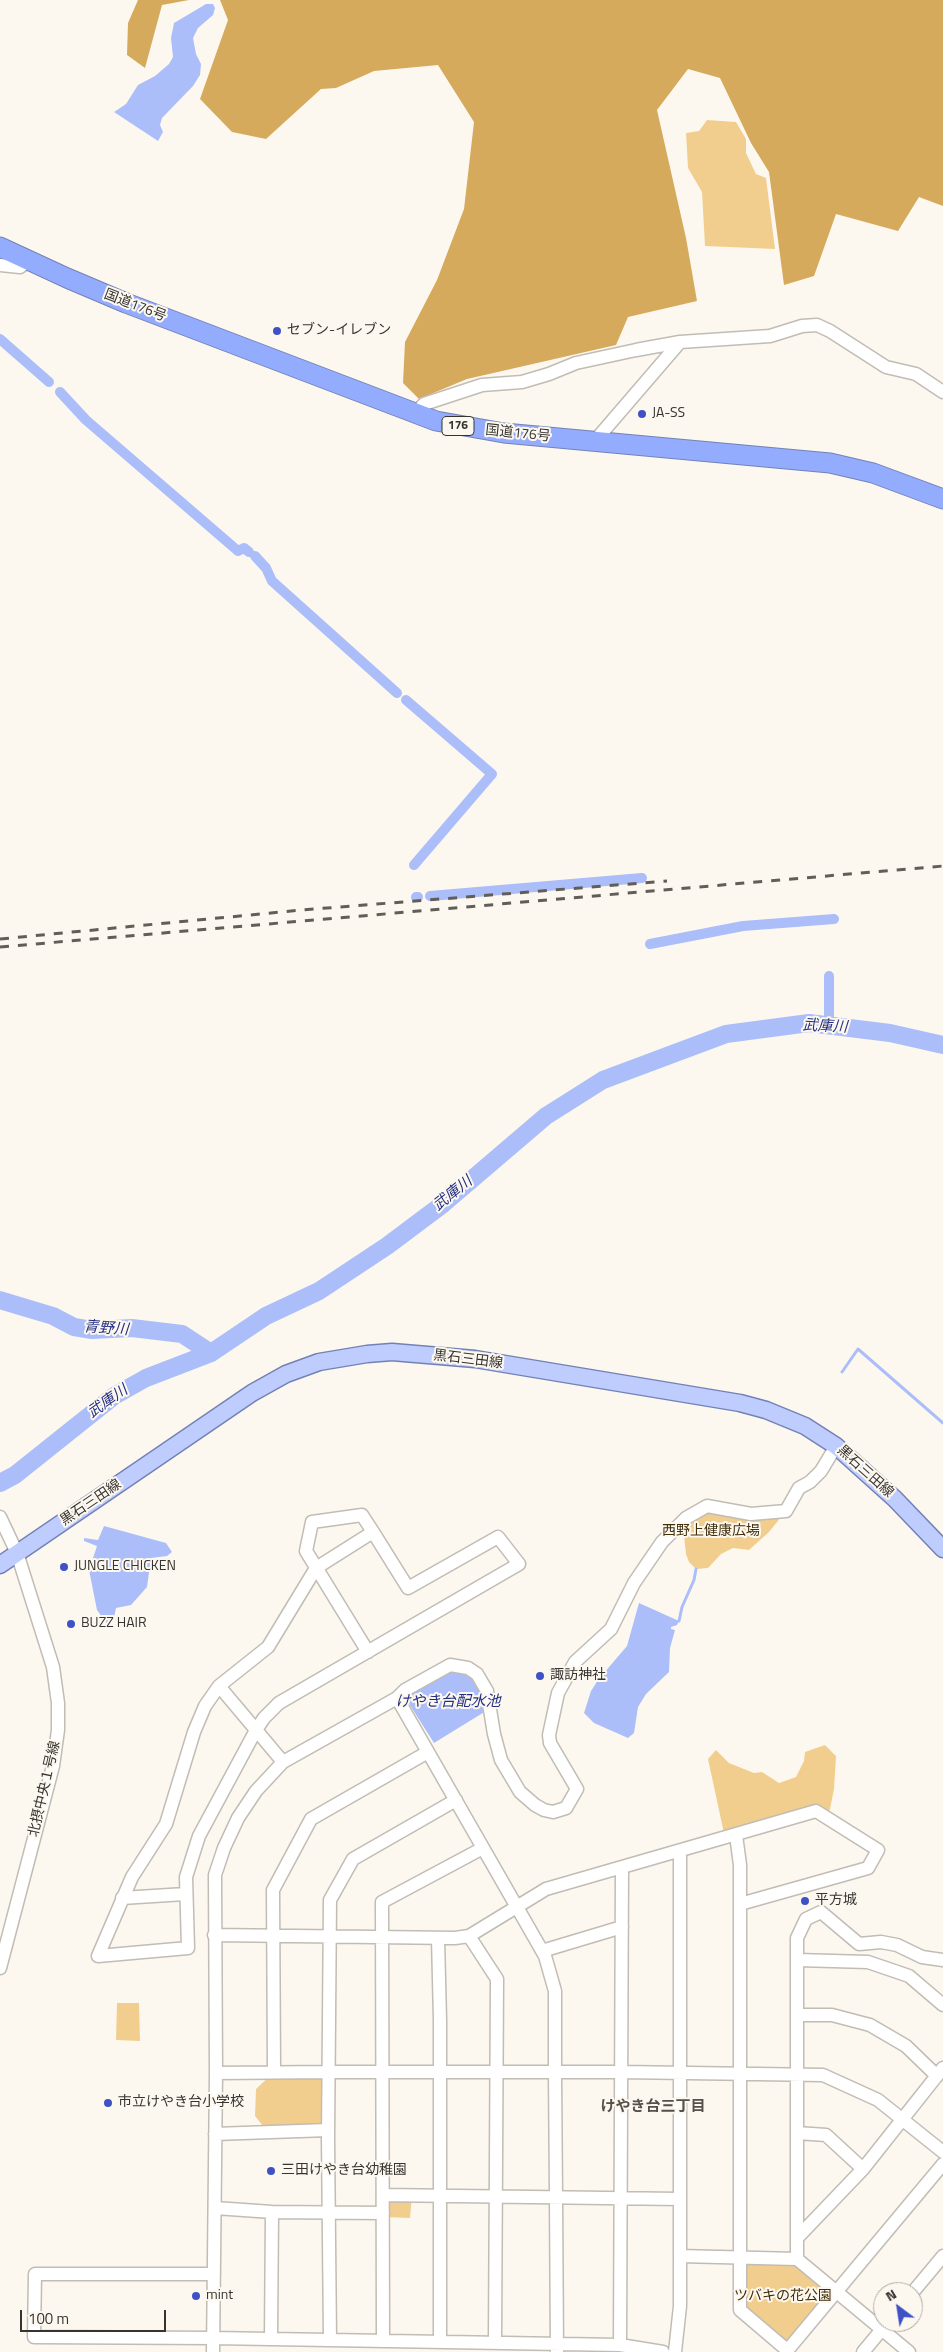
<!DOCTYPE html>
<html>
<head>
<meta charset="utf-8">
<style>
	body { margin:0 }
	#map { position:relative; width:943px; height:2352px; overflow:hidden; background:#fdf8ef; font-family:"Titillium Web",sans-serif }
	canvas { display:block }
	.north { position:absolute; left:873px; top:2282px; width:50px; height:50px; box-sizing:border-box; background:#fdf8ef; border:1px solid #adaaa3; border-radius:50%; rotate:329deg; font-size:14px; font-weight:700; line-height:20px; text-align:center; color:#363431 }
	.north::after { content:''; display:block; margin:auto; width:18px; height:22px; background:#3e52c5; clip-path:polygon(50% 0,100% 100%,50% 72%,0 100%) }
	.scale { position:absolute; left:20px; top:2310px; width:146px; height:22px; box-sizing:border-box; border:2px solid #363431; border-top:0; padding-left:6px; font-size:15px; line-height:18px; white-space:nowrap; color:#363431; -webkit-text-stroke:4px #fdf8ef; paint-order:stroke }
</style>
</head>
<body>
<div id="map">
<canvas width="943" height="2352"></canvas>
<div class="north">N</div>
<div class="scale">100 m</div>
</div>
<script>
const ctx = document.querySelector('canvas').getContext('2d');
ctx.lineJoin = 'round';
function fillPath(path, color) { ctx.fillStyle = color; ctx.fill(path, 'evenodd'); }
const toPath = rows => new Path2D(rows.map(r => 'M' + r).join(''));
function stroke(path, color, width, dash) { ctx.strokeStyle = color; ctx.lineWidth = width; ctx.lineCap = dash ? 'butt' : 'round'; ctx.setLineDash(dash || []); ctx.stroke(path); }
function label(font, color, halo, rows, align = 'center') {
  ctx.font = font + ' "Titillium Web","Noto Sans JP",sans-serif'; ctx.lineWidth = 4; ctx.setLineDash([]); ctx.textBaseline = 'middle'; ctx.strokeStyle = halo; ctx.fillStyle = color; for (const [text, x, y, turn = 0] of rows) {
    ctx.save(); ctx.translate(x, y); ctx.rotate((+turn || 0) * Math.PI / 180); ctx.textAlign = isNaN(turn) ? turn : align; if (halo) ctx.strokeText(text, 0, 0); ctx.fillText(text, 0, 0); ctx.restore();
  }
}
const green = toPath([
	[707,120,736,122,746,139,746,153,756,174,766,178,775,249,705,246,702,192,688,168,686,133,699,131],
	[707,1506,786,1511,769,1532,749,1550,733,1548,721,1554,708,1568,696,1569,689,1562,686,1554,684,1536,686,1518],
	[825,1745,836,1756,834,1789,828,1819,816,1811,725,1838,708,1759,716,1750,729,1763,754,1773,762,1772,779,1783,796,1777,804,1761,805,1752],
	[117,2003,139,2003,140,2041,116,2040],
	[274,2072,329,2072,328,2130,267,2131,255,2116,256,2089],
	[390,2195,412,2195,410,2218,383,2217],
	[740,2257,797,2259,836,2291,787,2350,740,2310]
]);
const forest = toPath([
	[138,0,189,0,162,5,145,68,127,55,128,23],
	[220,0,943,0,943,206,919,197,898,231,836,214,814,276,784,285,769,172,751,143,720,78,688,69,657,110,686,238,697,301,628,317,616,345,467,379,419,399,403,383,405,342,437,280,464,209,474,122,438,65,374,71,336,88,321,89,266,139,232,132,200,99,228,20]
]);
const water = toPath([
	[206,4,213,4,215,8,213,15,198,28,193,38,196,54,201,64,200,75,193,86,162,118,160,125,163,132,158,141,114,112,126,104,138,85,155,76,169,64,173,57,171,38,174,23],
	[104,1526,166,1543,172,1552,167,1556,151,1558,147,1587,131,1605,116,1608,113,1622,107,1624,97,1610,89,1570,97,1546,84,1541,84,1538,98,1540],
	[639,1603,679,1621,677,1625,671,1627,671,1629,675,1630,670,1648,669,1672,646,1694,638,1707,634,1733,628,1738,594,1723,584,1713,591,1691,598,1680,627,1646],
	[447,1670,472,1675,483,1690,486,1711,434,1743,406,1699,409,1692]
]);
const stream = toPath([
	[842,1372,858,1349,943,1423],
	[679,1621,682,1607,694,1580,696,1569]
]);
const canal = toPath([
	[0,339,49,382],
	[60,392,86,420,238,551,244,548,249,552],
	[255,556,266,568,272,581,397,693],
	[406,700,492,774,414,865],
	[430,896,642,878],
	[416,897,418,897],
	[650,944,743,926,834,919],
	[829,976,829,1026]
]);
const river = toPath([
	[0,1300,53,1316,74,1327,92,1330,132,1328,182,1334,211,1353],
	[0,1483,15,1475,114,1396,146,1378,211,1353,266,1316,319,1291,387,1246,443,1204,546,1116,603,1080,726,1034,809,1023,890,1033,943,1045]
]);
const minor = toPath([
	[0,265,20,267,28,261],
	[415,414,424,404,482,385,522,382,549,374,576,363,636,350,680,342,770,336,802,326,817,325,830,331,886,367,916,374,943,392],
	[594,442,680,342],
	[0,1517,17,1553,53,1667,58,1703,58,1730,53,1766,0,1968],
	[373,1532,408,1588,498,1537,519,1564,279,1703,264,1718,256,1730,199,1836,186,1877,188,1948,98,1956,132,1877,166,1824,194,1732,205,1706,219,1686,268,1647,316,1568,373,1532],
	[368,1652,306,1551,312,1522,362,1515,373,1532],
	[219,1686,283,1762],
	[397,1698,405,1690,450,1665,468,1668,477,1674,487,1691,494,1734,501,1760,520,1792,535,1805,544,1810,553,1812,566,1808,577,1789,550,1743,549,1735,558,1693,575,1662,611,1629,634,1583,662,1542,686,1518,707,1506,751,1514,786,1511,799,1488,810,1482,821,1471,836,1446],
	[736,1835,740,1865,740,1904],
	[122,1898,185,1894],
	[214,1935,455,1938,469,1936,546,1889,816,1811,878,1850,868,1868,740,1904,740,2310,787,2350],
	[469,1936,497,1979,495,2343],
	[438,1938,440,2020,440,2342],
	[542,1951,622,1927],
	[797,1960,868,1962,909,1976,943,2005],
	[797,2015,832,2015,870,2025,906,2046,937,2076],
	[274,2072,273,1890,311,1819,428,1752],
	[797,2133,826,2135,863,2169],
	[215,2134,328,2130],
	[383,2195,679,2199],
	[215,2208,272,2212,383,2213],
	[797,2238,863,2169,943,2068],
	[680,2256,797,2259,909,2352],
	[797,2259,797,1938,806,1919,821,1912,859,1944,881,1942,897,1945,922,1957,943,1960],
	[214,2274,35,2274,34,2337,213,2338,620,2345,663,2352],
	[913,2292,943,2256],
	[271,2339,272,2212],
	[330,2340,328,2139,330,1900,353,1859,456,1800],
	[383,2341,382,1902,483,1848],
	[620,2345,622,1867],
	[213,2352,216,2073],
	[557,2352,556,2197,555,2072,555,1991,545,1956,397,1698,283,1762,256,1791,238,1818,224,1848,215,1875,216,2073,329,2072,621,2072,823,2075,878,2100,943,2152],
	[675,2352,680,2306,680,1851],
	[786,2352,943,2164],
	[863,2352,888,2322]
]);
const major = toPath([
	[0,1565,252,1393,286,1374,319,1362,367,1354,392,1352,475,1359,740,1403,766,1410,805,1426,836,1446,895,1499,943,1549]
]);
const highway = toPath([
	[0,247,67,278,126,303,436,421,504,433,830,463,873,473,943,499]
]);
const rail = toPath([
	[0,939,302,910,667,881],
	[0,947,943,866]
]);
const markers = [
	[277,331,5,"#3e52c5"],
	[642,414,5,"#3e52c5"],
	[64,1567,5,"#3e52c5"],
	[71,1624,5,"#3e52c5"],
	[540,1676,5,"#3e52c5"],
	[805,1901,5,"#3e52c5"],
	[108,2103,5,"#3e52c5"],
	[271,2171,5,"#3e52c5"],
	[196,2296,5,"#3e52c5"]
];
const shields = [
	[458,426,32]
];
const shieldNames = [
	["176",458,426]
];
const streetNames = [
	["国道176号",135,306,21],
	["国道176号",518,434,6],
	["黒石三田線",468,1360,7],
	["黒石三田線",865,1472,42],
	["黒石三田線",91,1503,-34],
	["北摂中央１号線",45,1789,-77]
];
const poiNames = [
	["セブン-イレブン",287,331],
	["JA-SS",652,414],
	["JUNGLE CHICKEN",74,1567],
	["BUZZ HAIR",81,1624],
	["諏訪神社",550,1676],
	["平方城",815,1901],
	["市立けやき台小学校",118,2103],
	["三田けやき台幼稚園",281,2171],
	["mint",206,2296]
];
const parkNames = [
	["西野上健康広場",711,1532],
	["ツバキの花公園",783,2297]
];
const waterNames = [
	["武庫川",825,1027,3],
	["武庫川",453,1194,-39],
	["青野川",106,1329,4],
	["武庫川",108,1402,-35],
	["けやき台配水池",448,1702]
];
const neighbourhoodNames = [
	["けやき台三丁目",653,2107]
];
fillPath(green, '#f2ce8e');
fillPath(forest, '#d5aa5c');
fillPath(water, '#acbefa');
stroke(stream, '#acbefa', 3);
stroke(canal, '#acbefa', 10);
stroke(river, '#acbefa', 18);
stroke(minor, '#c1bcb4', 15);
stroke(major, '#7382b6', 19);
stroke(highway, '#7382b6', 21);
stroke(minor, '#fff', 12);
stroke(major, '#bfcdfe', 16);
stroke(highway, '#94acfe', 19);
stroke(rail, '#615e5a', 3, [9, 9]);
for (const [x, y, r, color] of markers) { const dot = new Path2D(); dot.arc(x, y, r, 0, 2 * Math.PI); ctx.fillStyle = color; ctx.fill(dot); stroke(dot, '#fdf8ef', 2); }
for (const [x, y, w] of shields) { const box = new Path2D(); box.roundRect(x - w / 2, y - 9.5, w, 19, 4); ctx.fillStyle = '#fdf8ef'; ctx.fill(box); stroke(box, '#363431', 1); }
label('bold 12px', '#363431', null, shieldNames);
label('14px', '#363431', '#fdf8ef', streetNames);
label('14px', '#363431', '#fdf8ef', poiNames, 'left');
label('14px', '#402e0b', '#fdf8ef', parkNames);
label('italic 15px', '#232f82', '#fdf8ef', waterNames);
label('bold 15px', '#555049', '#fdf8ef', neighbourhoodNames);
</script>
</body>
</html>
